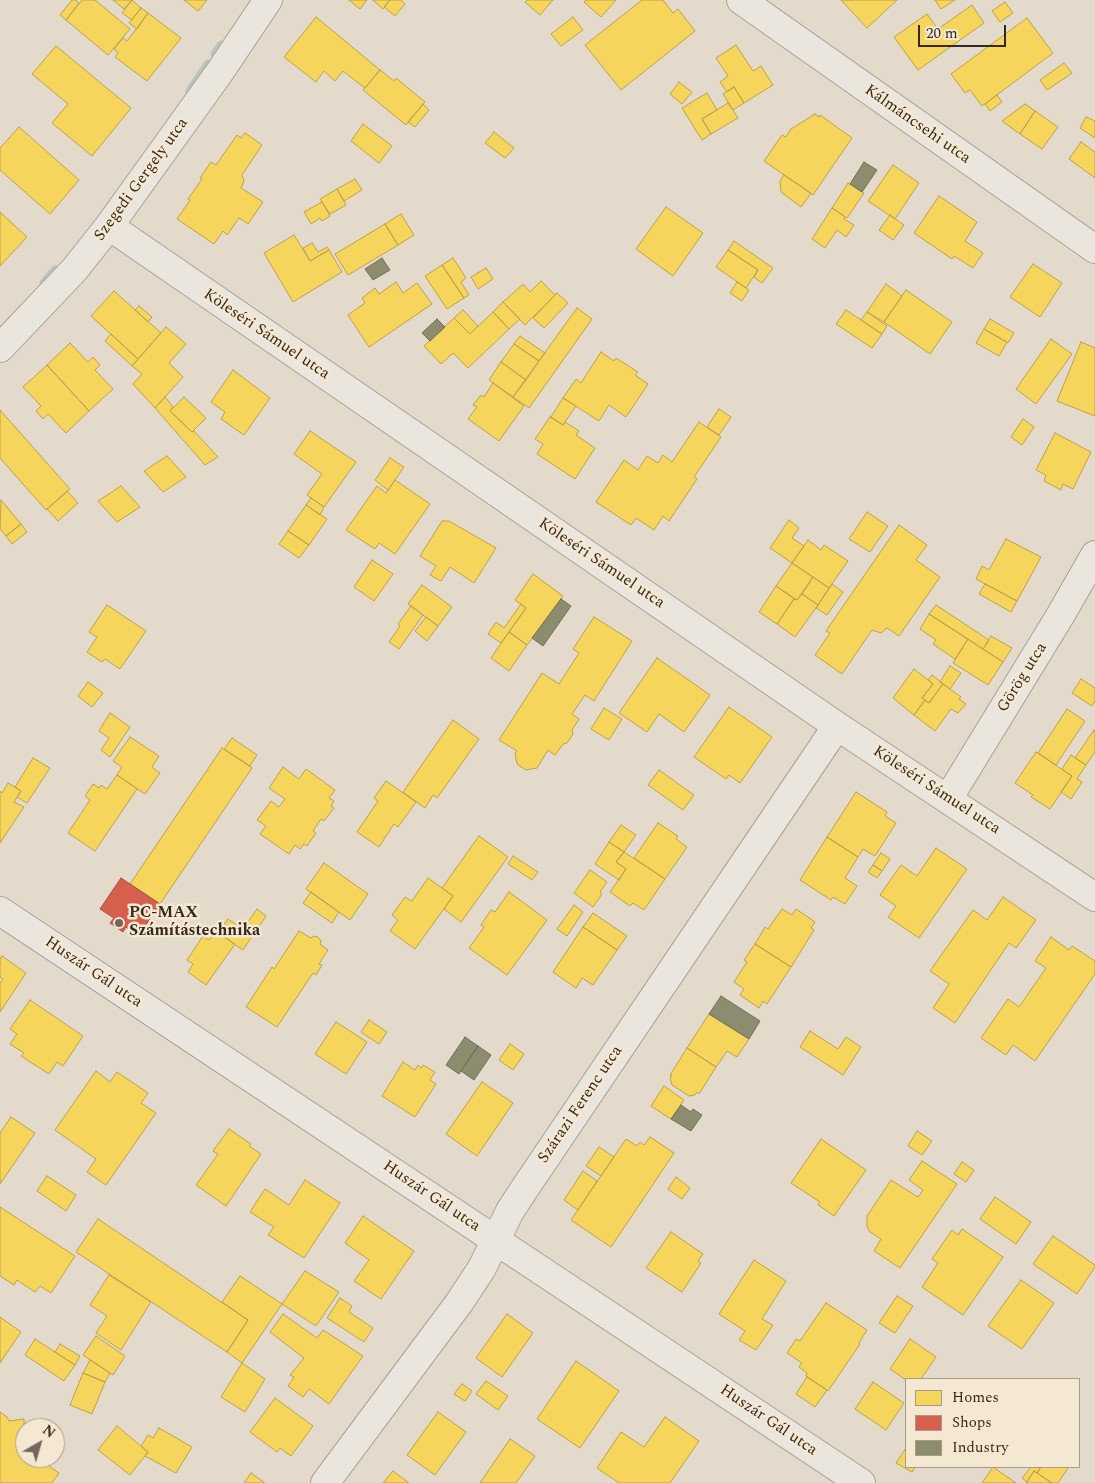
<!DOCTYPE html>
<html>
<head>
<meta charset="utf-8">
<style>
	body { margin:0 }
	#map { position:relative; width:1095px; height:1483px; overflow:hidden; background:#e3dacc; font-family:Spectral,serif }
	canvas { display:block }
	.legend { position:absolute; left:905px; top:1378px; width:175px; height:90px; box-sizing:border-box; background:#f4e8d2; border:1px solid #a89b8a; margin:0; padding:6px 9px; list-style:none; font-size:15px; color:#36281e }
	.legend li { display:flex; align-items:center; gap:10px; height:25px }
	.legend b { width:25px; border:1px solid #a89b8a }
	.north { position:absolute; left:15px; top:1418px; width:50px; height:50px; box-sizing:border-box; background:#f4e8d2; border:1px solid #a89b8a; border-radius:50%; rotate:38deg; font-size:14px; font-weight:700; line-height:20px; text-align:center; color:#36281e }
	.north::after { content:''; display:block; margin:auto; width:18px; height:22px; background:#73665b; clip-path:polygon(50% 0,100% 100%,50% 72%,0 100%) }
	.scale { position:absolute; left:918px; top:25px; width:88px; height:22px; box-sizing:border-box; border:2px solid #36281e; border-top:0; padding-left:6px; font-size:15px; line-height:18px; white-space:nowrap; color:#36281e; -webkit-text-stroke:4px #f4e8d2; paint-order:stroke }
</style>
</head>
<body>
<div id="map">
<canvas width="1095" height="1483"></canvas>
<ul class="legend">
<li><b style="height:14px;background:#f6d55c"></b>Homes</li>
<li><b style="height:14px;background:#d6604d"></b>Shops</li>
<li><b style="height:14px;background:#8c8c6e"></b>Industry</li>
</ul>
<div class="north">N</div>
<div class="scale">20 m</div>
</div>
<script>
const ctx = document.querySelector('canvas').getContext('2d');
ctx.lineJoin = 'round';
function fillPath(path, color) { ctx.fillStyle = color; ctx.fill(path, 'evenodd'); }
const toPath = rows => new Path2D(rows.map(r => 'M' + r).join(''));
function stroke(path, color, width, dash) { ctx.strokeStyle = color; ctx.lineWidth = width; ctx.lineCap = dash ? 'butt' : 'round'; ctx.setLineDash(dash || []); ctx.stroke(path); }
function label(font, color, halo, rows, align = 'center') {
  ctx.font = font + ' Spectral,serif'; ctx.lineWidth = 5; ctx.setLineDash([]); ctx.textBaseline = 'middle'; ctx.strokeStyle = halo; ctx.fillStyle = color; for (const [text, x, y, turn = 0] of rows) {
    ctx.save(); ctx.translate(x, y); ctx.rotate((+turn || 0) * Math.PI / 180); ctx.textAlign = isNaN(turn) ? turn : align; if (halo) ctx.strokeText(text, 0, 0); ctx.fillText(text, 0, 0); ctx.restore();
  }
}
const homes = toPath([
	[72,0,75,0,79,3,66,20,60,15,72,0],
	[82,0,95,0,130,29,108,55,66,20,82,0],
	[113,0,132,0,124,9,113,0],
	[132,0,141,8,132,20,122,13,132,0],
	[184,0,207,0,198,11,184,0],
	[349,0,367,0,360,9,349,0],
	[373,0,390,0,383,9,373,0],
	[390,0,401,0,405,4,395,16,384,7,390,0],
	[527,0,553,0,540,15,525,2,527,0],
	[586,0,616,0,601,17,584,2,586,0],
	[642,0,663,0,673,13,678,9,695,31,621,90,585,45,642,0],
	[841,0,897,0,867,28,841,0],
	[935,0,955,0,941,9,935,0],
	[1005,2,1013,13,1000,22,992,11,1005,2],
	[972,5,984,23,918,70,894,37,927,14,938,29,972,5],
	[141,8,148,13,137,29,129,23,141,8],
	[148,13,181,38,147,81,115,57,118,53,114,49,123,38,127,41,148,13],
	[316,17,380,70,365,88,343,71,335,81,324,71,316,82,284,57,316,17],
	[573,17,583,30,561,46,551,34,573,17],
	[1027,18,1053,53,982,106,970,90,965,93,951,74,1027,18],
	[736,45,753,71,761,66,773,85,744,103,734,87,727,92,720,82,728,76,716,58,736,45],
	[56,46,131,108,92,156,52,123,68,104,32,74,56,46],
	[1064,63,1072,73,1047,90,1040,80,1064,63],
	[380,70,394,81,396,78,425,102,406,125,363,90,380,70],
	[679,82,692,92,682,104,670,94,679,82],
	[734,87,744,103,733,110,723,94,734,87],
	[707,93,717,110,702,119,711,134,702,140,682,108,707,93],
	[997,95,1002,102,990,111,985,104,997,95],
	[728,103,738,118,711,134,702,119,728,103],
	[423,104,429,110,415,127,408,122,423,104],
	[1025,104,1035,111,1020,134,1002,121,1025,104],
	[1035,111,1058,127,1042,149,1020,134,1035,111],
	[815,114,819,117,820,115,852,138,813,195,764,161,782,135,786,137,791,129,815,114],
	[1086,117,1095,121,1095,138,1080,128,1086,117],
	[363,124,392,146,379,163,351,141,363,124],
	[19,127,79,180,50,214,0,170,0,148,19,127],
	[494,132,514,148,505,158,485,143,494,132],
	[245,133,262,145,242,175,244,181,241,188,263,202,248,224,239,218,227,235,223,231,214,244,177,219,190,200,188,199,202,179,200,178,211,162,216,165,237,135,241,138,245,133],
	[1081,142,1095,152,1095,178,1069,159,1081,142],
	[893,165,919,183,895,219,868,201,893,165],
	[784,175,811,193,801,207,781,192,780,181,784,175],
	[355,179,362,190,344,201,337,189,355,179],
	[848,183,864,193,847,218,832,208,848,183],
	[337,189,346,205,330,214,320,199,337,189],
	[939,196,977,222,965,241,983,253,973,268,954,256,952,259,914,233,939,196],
	[322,202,330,216,322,221,320,218,311,224,304,212,322,202],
	[666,207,703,233,673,276,636,249,666,207],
	[832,208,845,217,844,219,854,225,846,237,837,230,825,248,812,239,832,208],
	[0,212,27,237,0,266,0,212],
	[401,214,414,235,398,245,385,224,401,214],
	[890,215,904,225,893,240,879,230,890,215],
	[385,224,398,245,348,275,335,254,385,224],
	[294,235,310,261,329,250,342,272,293,302,264,253,294,235],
	[734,241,773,268,762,283,754,277,758,270,728,250,734,241],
	[312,243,318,252,327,247,329,250,310,261,303,248,312,243],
	[728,250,758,270,746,288,716,267,728,250],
	[453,258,466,278,461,282,469,295,464,298,442,265,453,258],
	[1033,264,1062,283,1040,317,1010,297,1033,264],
	[442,265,464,298,447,309,425,276,442,265],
	[486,268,493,279,478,289,471,277,486,268],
	[541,281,555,295,525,325,503,302,523,284,530,292,541,281],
	[396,282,403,293,417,283,432,304,369,347,348,315,365,303,362,298,375,288,379,294,396,282],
	[737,282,749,290,742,301,730,293,737,282],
	[886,284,902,296,884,322,867,312,886,284],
	[906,290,952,322,930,354,884,322,906,290],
	[114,291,161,333,138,359,91,316,114,291],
	[557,293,568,303,544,328,533,318,557,293],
	[503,302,520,319,509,329,493,312,503,302],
	[139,306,152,317,148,322,135,310,139,306],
	[577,308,592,319,529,408,513,397,577,308],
	[463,310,478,326,470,334,454,318,463,310],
	[846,310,882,334,872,348,836,324,846,310],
	[493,312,509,329,468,368,453,353,441,364,424,346,454,318,470,334,493,312],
	[867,312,887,326,882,334,861,320,867,312],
	[990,319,1014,333,1008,343,984,329,990,319],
	[166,327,186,344,169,363,183,377,155,408,133,384,142,374,132,366,166,327],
	[984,329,1007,342,999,356,976,343,984,329],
	[111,334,138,359,132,366,105,341,111,334],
	[520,336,545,353,539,361,514,344,520,336],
	[1051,339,1072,354,1036,404,1016,389,1051,339],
	[1081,342,1095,348,1095,416,1057,401,1081,342],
	[70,343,88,362,93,357,100,365,95,370,113,389,89,411,47,365,70,343],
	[514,344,539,361,526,380,501,362,514,344],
	[601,352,614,361,616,358,638,372,635,375,648,384,626,417,609,405,599,421,563,398,576,379,581,383,601,352],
	[501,362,526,380,513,397,489,380,501,362],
	[47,365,89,411,66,433,48,414,43,419,36,411,41,406,23,387,47,365],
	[233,370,270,398,244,435,221,419,225,412,211,402,233,370],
	[493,383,524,406,499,441,468,419,477,407,473,405,481,395,484,397,493,383],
	[165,397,173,407,170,411,192,432,194,431,218,457,205,465,155,408,165,397],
	[184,397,206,418,192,432,170,411,184,397],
	[563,398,576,406,563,425,551,417,563,398],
	[719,409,731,417,719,435,707,427,719,409],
	[0,410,70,489,46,510,0,458,0,410],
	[550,417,563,425,565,422,579,431,576,435,595,448,575,479,537,454,543,444,535,439,550,417],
	[1023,419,1034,427,1022,445,1011,437,1023,419],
	[699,422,721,437,694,477,697,479,669,521,663,516,654,530,636,518,631,525,596,502,624,460,638,470,647,456,658,463,663,455,672,462,699,422],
	[310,431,356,462,324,507,307,495,322,474,294,454,310,431],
	[1055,433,1091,452,1073,489,1063,484,1061,490,1044,481,1046,475,1036,470,1055,433],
	[167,456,186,477,163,492,144,471,167,456],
	[390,458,404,467,388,490,375,480,390,458],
	[395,480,430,504,395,554,379,543,375,549,346,530,377,486,386,493,395,480],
	[121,486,140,507,117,522,98,501,121,486],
	[67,491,78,503,58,521,47,509,67,491],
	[311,498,324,507,320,515,306,505,311,498],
	[1,500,21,524,6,536,0,529,1,500],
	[306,505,327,519,309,545,288,531,306,505],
	[867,512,888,526,870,552,849,539,867,512],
	[789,520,799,528,792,538,804,546,792,563,770,548,789,520],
	[442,521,449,521,496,548,474,583,450,567,441,581,430,575,436,566,420,556,442,521],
	[21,524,27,532,12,544,6,536,21,524],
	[899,525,927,545,916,560,940,577,899,636,887,628,881,633,872,630,842,674,815,655,830,633,826,631,899,525],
	[288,531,309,545,299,558,279,544,288,531],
	[1006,539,1041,557,1017,601,976,579,982,566,989,570,1006,539],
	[808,540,821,550,824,545,848,561,829,588,792,563,808,540],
	[372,560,393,574,374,601,354,587,372,560],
	[792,563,813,577,797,600,776,586,792,563],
	[533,574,563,596,527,645,509,632,526,608,515,600,533,574],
	[813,577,829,588,818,605,802,594,813,577],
	[832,584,843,592,827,615,816,608,832,584],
	[985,584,1017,601,1011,612,979,594,985,584],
	[422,585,452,607,438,626,408,604,422,585],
	[776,586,794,599,777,624,759,612,776,586],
	[802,594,818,605,795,637,777,624,794,599,797,600,802,594],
	[521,604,526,608,501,643,488,634,496,622,504,628,521,604],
	[107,605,146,631,120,669,105,659,102,662,87,652,97,637,89,632,107,605],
	[936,605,989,640,983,649,929,614,936,605],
	[411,606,423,615,399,649,389,642,400,626,398,624,411,606],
	[929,614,968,639,955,659,933,644,936,640,920,629,929,614],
	[426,617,438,626,427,641,415,631,426,617],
	[594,617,632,641,594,701,585,695,572,714,579,719,572,730,573,734,567,743,563,744,555,755,548,750,537,768,526,770,517,764,515,753,517,751,499,740,542,673,559,684,579,653,573,649,594,617],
	[509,632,527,645,509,671,491,658,509,632],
	[991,636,1012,648,1003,662,983,649,991,636],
	[968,639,1003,662,988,685,953,663,968,639],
	[657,658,710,695,684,732,659,714,647,732,619,713,657,658],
	[950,666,961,673,950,689,940,682,950,666],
	[914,669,933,684,922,698,925,700,914,715,893,698,914,669],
	[932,675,943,684,929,703,922,698,933,684,928,680,932,675],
	[1081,679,1095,688,1095,701,1092,706,1072,693,1081,679],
	[88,682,103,693,92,707,78,696,88,682],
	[943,684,961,697,959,699,966,704,958,713,951,709,935,731,914,715,925,700,929,703,943,684],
	[729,707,772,737,740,783,729,775,726,779,694,757,729,707],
	[604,708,622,719,609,740,591,729,604,708],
	[1067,709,1085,721,1056,765,1038,753,1067,709],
	[110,713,130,727,110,757,101,750,109,738,99,731,110,713],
	[453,720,479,739,437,798,433,795,425,808,403,792,453,720],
	[1094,730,1095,731,1095,752,1086,765,1075,758,1094,730],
	[130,737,159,756,152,767,160,773,145,794,117,775,122,767,113,761,130,737],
	[232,738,257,755,250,766,224,749,232,738],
	[222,748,252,768,160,904,130,884,222,748],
	[1036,752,1072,776,1050,809,1031,797,1033,795,1015,783,1036,752],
	[1071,755,1086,765,1077,779,1082,782,1071,799,1061,792,1072,776,1062,769,1071,755],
	[33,758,50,768,27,803,17,797,21,791,15,787,33,758],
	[283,767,299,779,306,769,335,790,329,798,334,801,331,806,334,808,324,821,321,819,313,831,316,833,307,846,304,844,300,849,295,845,289,854,260,834,266,826,257,820,271,801,279,807,285,799,269,788,283,767],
	[659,770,694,795,683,810,648,785,659,770],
	[117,775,137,789,95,851,68,833,90,800,85,796,93,784,99,788,101,785,107,789,117,775],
	[386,781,416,802,398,827,394,824,379,847,357,832,378,801,374,798,386,781],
	[8,783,21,791,14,802,24,807,0,843,0,791,2,793,8,783],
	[856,792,887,812,885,816,896,823,875,856,863,849,858,857,827,837,856,792],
	[658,823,678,836,676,839,687,847,665,879,634,858,658,823],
	[621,825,636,835,624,852,609,842,621,825],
	[479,836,508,857,461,922,444,909,453,896,442,888,479,836],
	[827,837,858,857,845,878,857,886,845,904,833,897,831,900,800,880,827,837],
	[609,842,624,852,616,862,626,869,619,880,595,864,609,842],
	[936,848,967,869,919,938,888,917,896,906,880,895,901,865,917,876,936,848],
	[624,852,665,879,644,910,633,903,630,906,610,892,626,869,616,862,624,852],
	[881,853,890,859,882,871,873,865,881,853],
	[513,856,538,872,532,880,508,864,513,856],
	[324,863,368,894,350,920,306,889,324,863],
	[873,865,882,871,877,878,868,872,873,865],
	[590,870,607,882,600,892,602,894,593,907,574,893,590,870],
	[428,878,453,896,415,949,390,931,398,920,392,915,405,897,412,901,428,878],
	[311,892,339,912,332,923,303,903,311,892],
	[509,892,547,920,507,975,469,948,484,927,481,925,491,910,495,912,509,892],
	[1003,897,1036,920,1016,948,1009,943,955,1023,933,1008,949,984,930,971,973,910,987,920,1003,897],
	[574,905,583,912,567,936,557,929,574,905],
	[257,909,266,916,243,950,218,933,228,919,243,929,257,909],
	[782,909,792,915,796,909,815,922,811,928,814,930,791,967,755,944,765,927,768,929,782,909],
	[593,913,627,936,617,950,583,927,593,913],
	[583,927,617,950,593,985,582,978,576,988,553,972,583,927],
	[216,931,235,944,206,985,188,972,193,964,187,960,203,936,209,940,216,931],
	[299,931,311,938,314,936,318,937,321,941,320,944,328,950,319,964,322,965,316,975,313,973,277,1027,246,1007,272,967,274,969,299,931],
	[1051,937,1069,950,1072,946,1095,961,1095,974,1035,1061,1013,1045,1006,1055,981,1038,1008,999,1019,1007,1046,968,1035,961,1051,937],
	[755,944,791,967,767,1004,763,1001,759,1008,740,995,744,989,734,982,747,962,744,960,755,944],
	[2,956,26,973,0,1012,0,983,3,979,0,977,0,959,2,956],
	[30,1000,83,1036,63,1066,57,1062,49,1074,21,1056,24,1053,10,1044,17,1034,10,1029,30,1000],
	[709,1014,749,1039,737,1057,727,1051,716,1067,687,1048,709,1014],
	[369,1020,387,1032,379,1044,361,1032,369,1020],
	[336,1022,367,1042,346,1074,315,1054,336,1022],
	[810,1031,838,1049,846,1037,861,1047,843,1075,800,1047,810,1031],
	[510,1044,524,1054,513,1070,499,1060,510,1044],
	[687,1048,716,1067,699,1094,697,1092,695,1095,689,1096,672,1085,670,1078,672,1076,670,1075,687,1048],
	[403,1062,415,1070,418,1065,421,1068,423,1065,435,1072,430,1080,436,1084,415,1117,382,1096,403,1062],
	[96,1071,110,1082,117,1072,148,1093,141,1103,156,1113,106,1185,87,1172,96,1159,55,1130,96,1071],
	[482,1082,513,1103,477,1156,446,1134,482,1082],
	[664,1086,684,1100,671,1119,651,1106,664,1086],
	[11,1117,35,1133,0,1184,0,1133,11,1117],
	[229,1129,251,1144,249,1146,261,1154,226,1206,196,1185,218,1154,213,1151,229,1129],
	[917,1131,932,1141,922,1155,908,1146,917,1131],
	[650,1137,674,1153,611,1247,571,1220,626,1139,637,1146,640,1142,644,1145,650,1137],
	[821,1139,866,1170,834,1216,818,1205,820,1202,791,1183,821,1139],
	[599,1147,614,1157,601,1176,586,1166,599,1147],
	[922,1161,957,1184,900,1268,874,1251,881,1239,870,1232,867,1227,867,1216,891,1180,918,1197,923,1190,909,1180,922,1161],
	[962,1162,974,1170,966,1182,954,1174,962,1162],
	[583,1171,597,1181,578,1210,564,1200,583,1171],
	[47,1176,76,1195,66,1211,37,1191,47,1176],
	[676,1177,690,1188,682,1199,668,1189,676,1177],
	[305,1180,340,1203,304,1258,268,1235,274,1227,250,1212,265,1189,289,1205,305,1180],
	[995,1197,1031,1222,1016,1244,980,1219,995,1197],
	[0,1207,75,1256,51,1293,40,1286,35,1292,17,1280,14,1285,0,1276,0,1207],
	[363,1216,414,1251,381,1299,354,1281,369,1260,345,1243,363,1216],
	[98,1219,248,1320,227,1352,76,1252,98,1219],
	[962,1229,1003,1257,963,1315,922,1287,938,1263,932,1259,952,1230,958,1235,962,1229],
	[671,1232,703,1254,698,1261,701,1263,682,1292,646,1268,671,1232],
	[1053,1236,1095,1265,1095,1267,1077,1294,1033,1264,1053,1236],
	[754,1260,786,1281,762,1319,773,1325,756,1350,739,1340,745,1331,719,1314,754,1260],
	[305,1271,339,1292,316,1326,282,1304,305,1271],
	[109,1275,151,1302,121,1350,96,1333,107,1316,90,1305,109,1275],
	[240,1276,282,1304,242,1363,227,1352,248,1320,222,1302,240,1276],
	[1021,1280,1054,1303,1022,1349,988,1326,1021,1280],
	[897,1296,913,1306,895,1333,879,1323,897,1296],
	[340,1298,352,1306,349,1312,373,1328,364,1342,327,1318,340,1298],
	[826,1303,867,1330,859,1343,860,1344,828,1391,806,1376,807,1373,799,1367,802,1363,787,1353,796,1339,800,1341,826,1303],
	[283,1314,317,1338,323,1330,363,1356,329,1404,309,1389,303,1397,288,1386,294,1377,290,1375,304,1358,270,1332,283,1314],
	[507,1314,533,1333,502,1377,476,1358,507,1314],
	[0,1317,21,1332,0,1363,0,1317],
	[96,1336,125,1356,113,1375,83,1355,96,1336],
	[35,1339,75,1365,64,1381,25,1355,35,1339],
	[910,1339,936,1357,921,1379,906,1380,890,1369,910,1339],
	[60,1344,80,1356,75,1365,55,1352,60,1344],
	[90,1360,110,1373,105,1382,83,1373,90,1360],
	[576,1361,619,1391,580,1448,537,1419,576,1361],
	[242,1363,265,1379,245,1412,221,1397,242,1363],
	[83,1373,105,1382,92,1414,70,1405,83,1373],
	[807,1377,827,1390,815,1407,796,1394,807,1377],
	[486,1381,508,1396,498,1410,476,1394,486,1381],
	[873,1382,904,1403,886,1430,855,1409,873,1382],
	[462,1384,472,1391,465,1401,454,1394,462,1384],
	[275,1398,313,1426,291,1456,280,1448,277,1452,250,1432,275,1398],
	[0,1412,7,1417,9,1421,24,1419,25,1458,40,1458,39,1459,59,1473,52,1483,0,1483,0,1412],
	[438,1412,466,1432,435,1475,407,1455,438,1412],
	[665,1417,699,1441,670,1483,619,1483,597,1468,621,1432,644,1447,665,1417],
	[117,1426,148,1452,130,1475,98,1450,117,1426],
	[159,1428,192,1447,176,1473,145,1456,148,1452,141,1446,148,1435,153,1438,159,1428],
	[510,1439,535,1456,516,1483,480,1483,510,1439],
	[906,1448,906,1467,915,1467,912,1472,896,1463,906,1448],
	[993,1467,1016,1483,982,1483,993,1467],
	[1031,1467,1041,1467,1037,1473,1034,1471,1027,1482,1022,1478,1031,1467],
	[1041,1467,1066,1467,1068,1468,1058,1483,1052,1483,1037,1473,1041,1467],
	[393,1471,409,1483,383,1483,393,1471],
	[1034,1471,1052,1483,1026,1483,1034,1471],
	[251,1473,265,1483,244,1483,251,1473]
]);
const shops = toPath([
	[121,878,160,904,139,935,126,927,123,932,110,923,114,918,100,909,121,878]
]);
const industry = toPath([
	[864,162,877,170,862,192,850,184,864,162],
	[382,258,390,270,373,280,365,269,382,258],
	[437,319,445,327,430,341,422,333,437,319],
	[561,599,571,606,543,646,532,638,561,599],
	[721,996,760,1021,749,1039,709,1014,721,996],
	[465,1037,478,1046,459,1074,446,1065,465,1037],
	[478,1046,491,1055,474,1080,461,1071,478,1046],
	[681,1105,691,1112,693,1109,702,1115,691,1131,671,1119,681,1105]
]);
const stream = toPath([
	[215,54,221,45],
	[190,91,208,64],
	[44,283,55,270]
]);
const street = toPath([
	[741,0,1095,249],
	[109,226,837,726,1095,897],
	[0,348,75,269,109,226,219,73,268,0],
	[948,799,1060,616,1095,555],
	[0,911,861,1483],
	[325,1483,459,1303,482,1268,510,1211,525,1188,837,726]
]);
const markers = [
	[119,923,5,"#73665b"]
];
const streetNames = [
	["Kálmáncsehi utca",917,125,35],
	["Szegedi Gergely utca",142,180,-54],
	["Köleséri Sámuel utca",266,335,34],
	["Köleséri Sámuel utca",601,564,34],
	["Görög utca",1023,678,-58],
	["Köleséri Sámuel utca",936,791,33],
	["Huszár Gál utca",93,973,34],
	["Szárazi Ferenc utca",581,1105,-56],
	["Huszár Gál utca",431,1197,34],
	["Huszár Gál utca",768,1421,34]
];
const poiNames = [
	["PC-MAX",129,914],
	["Számítástechnika",129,932]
];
fillPath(homes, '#f6d55c');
stroke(homes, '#bca149', 1);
fillPath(shops, '#d6604d');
stroke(shops, '#a64f3f', 1);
fillPath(industry, '#8c8c6e');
stroke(industry, '#726e56', 1);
stroke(stream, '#b8c7bd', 9);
stroke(street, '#a8a095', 30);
stroke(street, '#ebe6dd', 28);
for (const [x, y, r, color] of markers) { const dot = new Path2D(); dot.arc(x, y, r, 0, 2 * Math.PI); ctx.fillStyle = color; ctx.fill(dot); stroke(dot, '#f4e8d2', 2); }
label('16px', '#36281e', '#f4e8d2', streetNames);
label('bold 16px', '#36281e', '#f4e8d2', poiNames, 'left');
</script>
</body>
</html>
